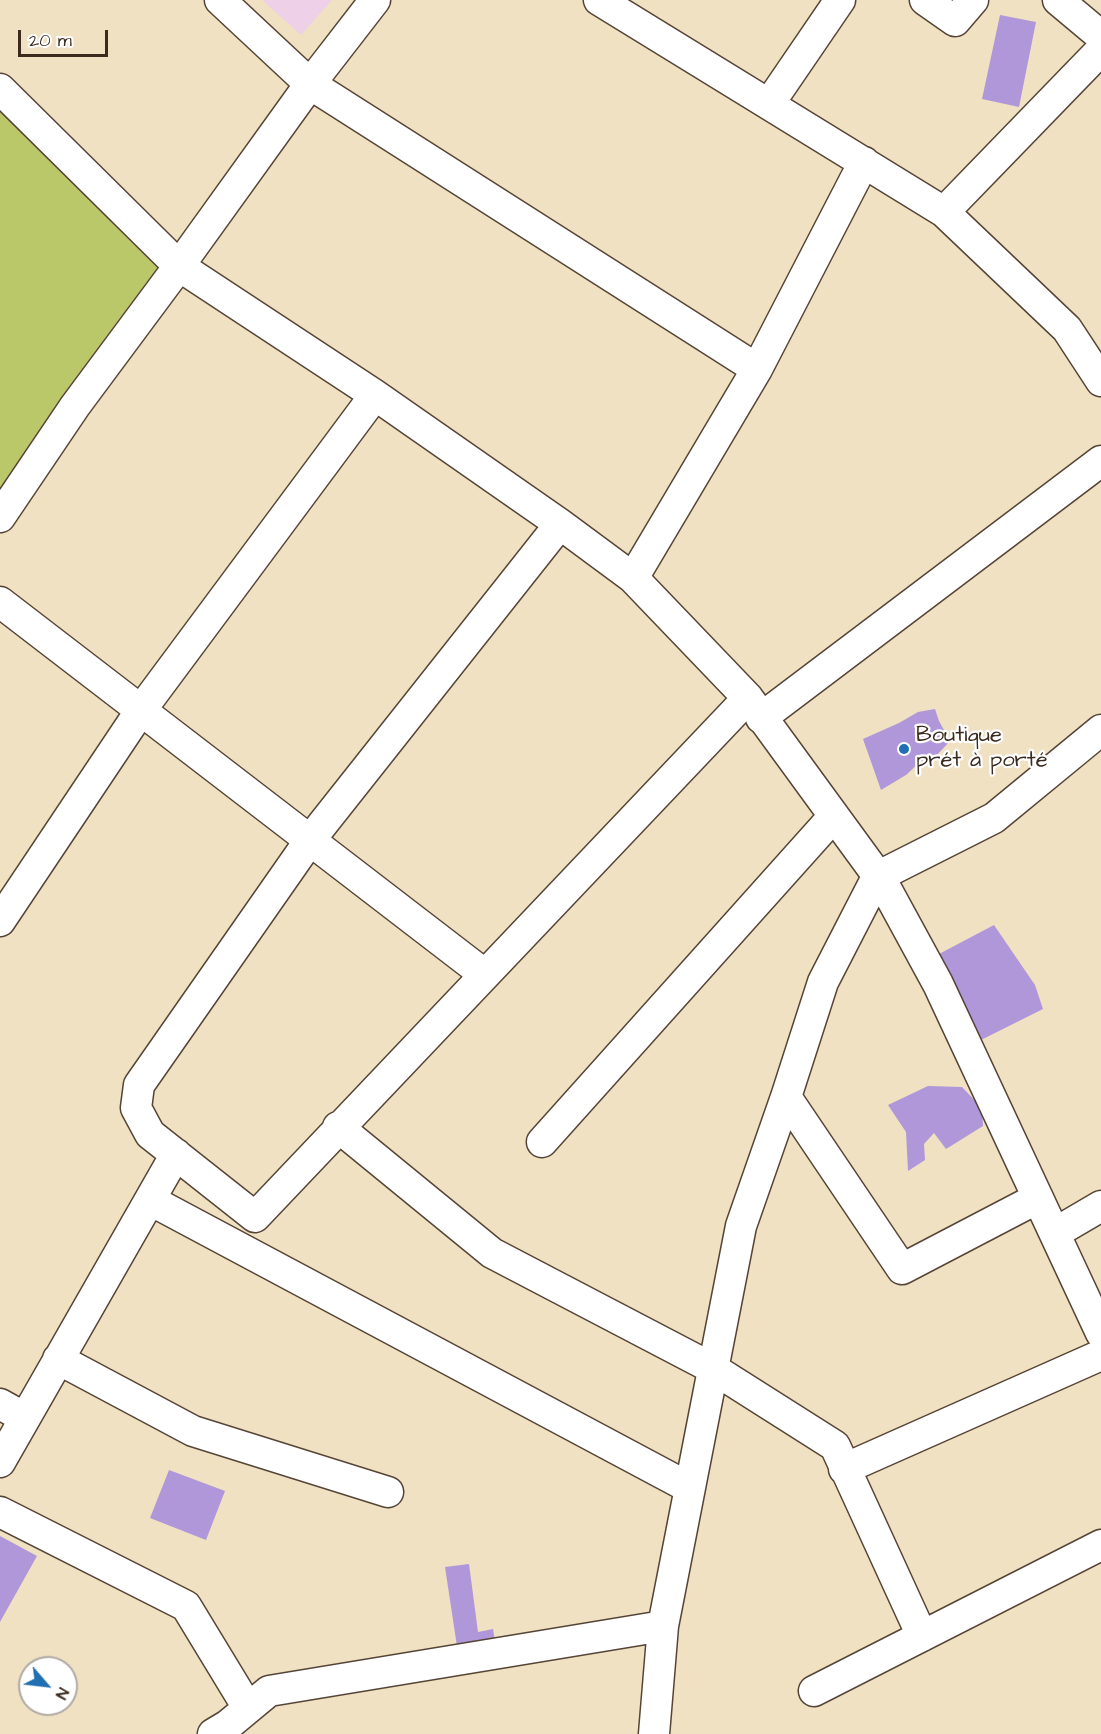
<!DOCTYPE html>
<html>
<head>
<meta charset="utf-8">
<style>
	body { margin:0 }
	#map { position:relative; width:1101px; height:1734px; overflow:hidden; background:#efe1c2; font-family:"Architects Daughter",sans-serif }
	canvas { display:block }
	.north { position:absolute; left:18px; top:1656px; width:60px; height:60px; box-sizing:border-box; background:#fff; border:2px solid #b1aaa5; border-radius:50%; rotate:118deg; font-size:16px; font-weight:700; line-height:24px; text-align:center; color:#3b2a1e }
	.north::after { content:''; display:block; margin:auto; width:21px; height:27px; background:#1f6fb2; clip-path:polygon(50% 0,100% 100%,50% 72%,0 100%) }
	.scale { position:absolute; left:18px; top:30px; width:90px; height:27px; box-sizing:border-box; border:3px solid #3b2a1e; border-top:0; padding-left:8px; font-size:18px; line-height:21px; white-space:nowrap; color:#3b2a1e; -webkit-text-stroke:4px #fff; paint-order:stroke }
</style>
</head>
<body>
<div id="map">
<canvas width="1101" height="1734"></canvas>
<div class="north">N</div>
<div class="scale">20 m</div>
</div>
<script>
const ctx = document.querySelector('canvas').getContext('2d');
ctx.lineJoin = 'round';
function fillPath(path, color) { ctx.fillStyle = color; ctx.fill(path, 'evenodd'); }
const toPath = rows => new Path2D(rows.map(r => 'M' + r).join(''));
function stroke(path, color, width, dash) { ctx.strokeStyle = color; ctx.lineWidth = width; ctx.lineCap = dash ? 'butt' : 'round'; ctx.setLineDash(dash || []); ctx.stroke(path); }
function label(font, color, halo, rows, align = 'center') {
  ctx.font = font + ' "Architects Daughter",sans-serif'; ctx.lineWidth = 4.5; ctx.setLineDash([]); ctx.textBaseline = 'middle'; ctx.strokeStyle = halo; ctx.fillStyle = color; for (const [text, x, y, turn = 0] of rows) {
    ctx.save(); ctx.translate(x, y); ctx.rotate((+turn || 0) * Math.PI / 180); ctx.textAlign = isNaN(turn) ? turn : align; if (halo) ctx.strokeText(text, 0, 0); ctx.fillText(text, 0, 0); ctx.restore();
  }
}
const built = toPath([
	[262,0,332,0,301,35]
]);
const green = toPath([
	[0,105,172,265,0,493]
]);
const building = toPath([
	[1000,15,1036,22,1019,107,982,99],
	[935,709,939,721,950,741,936,756,920,762,906,775,881,790,863,739,899,723,918,712],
	[994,925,1035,985,1043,1009,979,1041,939,954],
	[928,1086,962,1087,982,1108,983,1126,946,1149,934,1133,924,1144,925,1160,908,1171,906,1132,888,1105],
	[169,1470,225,1491,206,1540,150,1518],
	[0,1536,37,1556,0,1622],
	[469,1564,478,1632,493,1629,496,1647,458,1653,445,1567]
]);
const minor = toPath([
	[220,0,310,84,757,369],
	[599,0,944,212,1067,329,1101,381],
	[925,0,955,21,973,0],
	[1058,0,1101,36],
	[0,89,179,266,375,395,560,524,633,578,748,698,883,883,938,984,1101,1333],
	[769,104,840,0],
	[944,212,1101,50],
	[0,517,75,406,179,266,310,84,375,0],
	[560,524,310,840,139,1085,136,1108,150,1134,255,1217,748,698],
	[633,578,757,369,864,162],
	[0,602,484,974],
	[761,718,1101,461],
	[0,921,141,710,375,395],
	[786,1097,902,1269,1038,1198],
	[338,1127,492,1253,712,1368,835,1446,922,1636],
	[542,1142,834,816],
	[150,1200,688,1487],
	[1055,1233,1101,1206],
	[58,1359,193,1431,388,1492],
	[0,1404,25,1418],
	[0,1462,176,1154],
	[844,1469,1101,1355],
	[0,1512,186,1606,248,1708],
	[814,1691,1101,1545],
	[213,1734,228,1725,269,1691,663,1626],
	[654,1734,663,1626,741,1226,786,1097,823,982,877,877,994,818,1101,730]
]);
const markers = [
	[904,749,6,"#1f6fb2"]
];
const poiNames = [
	["Boutique",916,736],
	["prét à porté",916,761]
];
fillPath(built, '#eed0e8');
fillPath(green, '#bac86a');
fillPath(building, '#af97d9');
stroke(minor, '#564537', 33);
stroke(minor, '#fff', 30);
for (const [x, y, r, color] of markers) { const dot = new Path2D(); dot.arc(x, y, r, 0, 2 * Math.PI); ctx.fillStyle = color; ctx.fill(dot); stroke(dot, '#fff', 2); }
label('22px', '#3b2a1e', '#fff', poiNames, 'left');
</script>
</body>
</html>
